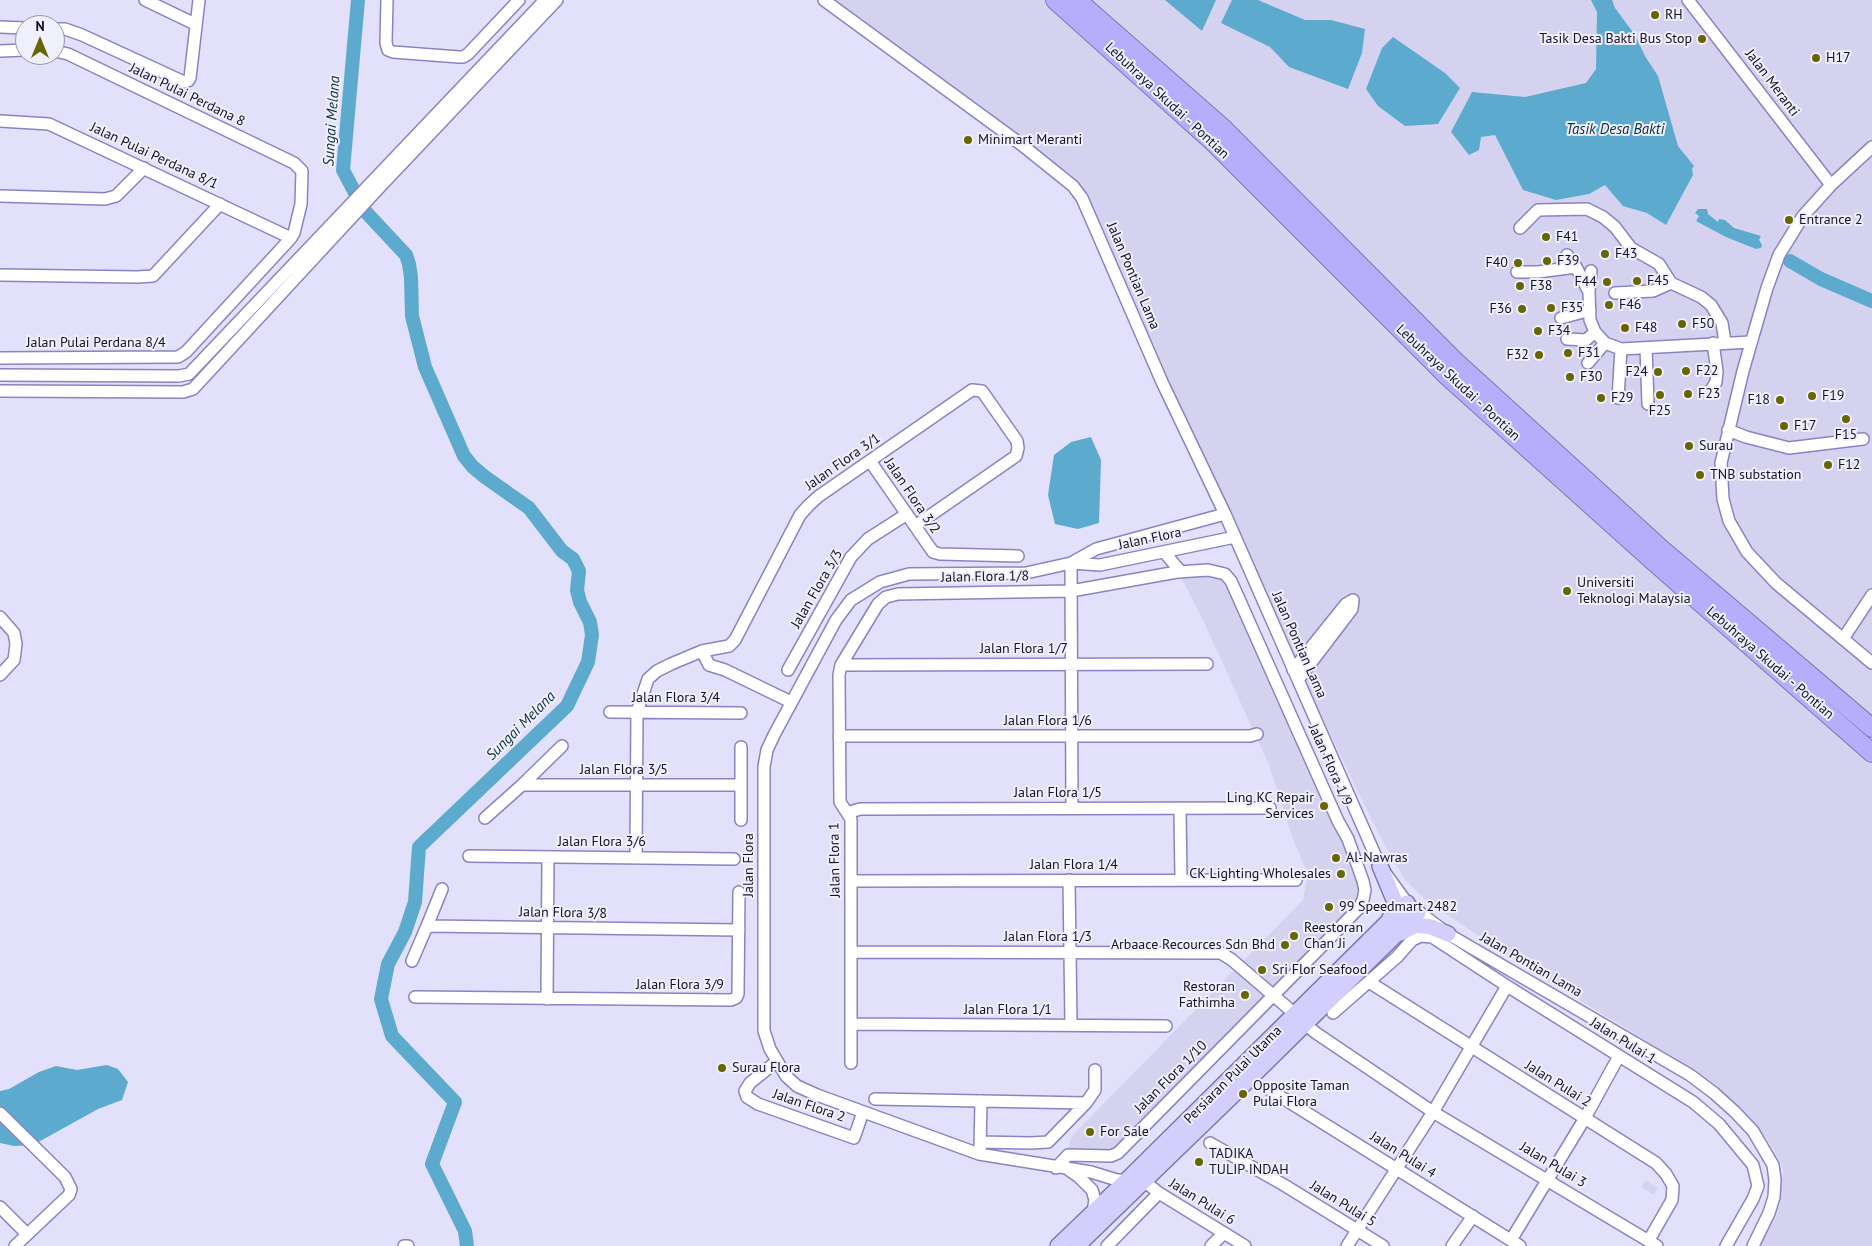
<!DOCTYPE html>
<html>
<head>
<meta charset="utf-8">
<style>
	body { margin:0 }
	#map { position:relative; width:1872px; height:1246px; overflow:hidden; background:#e2e0fb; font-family:"PT Sans",sans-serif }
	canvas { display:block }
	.north { position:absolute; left:15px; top:15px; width:50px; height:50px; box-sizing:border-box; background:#f0effc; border:1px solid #9896a7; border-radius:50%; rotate:0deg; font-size:14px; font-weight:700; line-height:20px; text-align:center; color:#151128 }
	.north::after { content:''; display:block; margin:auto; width:18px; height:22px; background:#666500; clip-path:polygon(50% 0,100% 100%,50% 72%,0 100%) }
</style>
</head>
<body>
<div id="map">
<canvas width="1872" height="1246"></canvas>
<div class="north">N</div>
</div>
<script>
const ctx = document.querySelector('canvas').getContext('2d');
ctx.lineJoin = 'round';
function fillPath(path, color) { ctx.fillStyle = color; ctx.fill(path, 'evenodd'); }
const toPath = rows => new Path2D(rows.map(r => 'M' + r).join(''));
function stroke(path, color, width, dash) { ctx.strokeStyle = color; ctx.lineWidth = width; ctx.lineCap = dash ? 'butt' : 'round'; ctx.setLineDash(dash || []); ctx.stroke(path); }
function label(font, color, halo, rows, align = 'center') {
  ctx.font = font + ' "PT Sans",sans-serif'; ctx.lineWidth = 4; ctx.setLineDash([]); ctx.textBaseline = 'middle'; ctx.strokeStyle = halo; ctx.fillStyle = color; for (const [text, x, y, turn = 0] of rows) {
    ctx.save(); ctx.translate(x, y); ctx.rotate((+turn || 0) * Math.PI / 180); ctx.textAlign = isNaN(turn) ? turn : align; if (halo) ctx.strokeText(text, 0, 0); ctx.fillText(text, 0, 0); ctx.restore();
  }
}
const built = toPath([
	[834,0,1872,0,1872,1246,1759,1246,1777,1215,1780,1201,1783,1170,1780,1161,1771,1145,1759,1128,1729,1098,1696,1071,1540,976,1429,903,1405,880,1378,833,1292,655,1150,347,1086,194,1077,179],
	[1227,572,1318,766,1365,902,1120,1155,1067,1152,1072,1136,1303,900,1308,874,1293,839,1269,765,1204,622,1180,575],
	[1646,1180,1658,1188,1654,1195,1641,1187]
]);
const water = toPath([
	[1165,0,1216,0,1202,31],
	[1232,0,1258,0,1305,20,1331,20,1365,29,1362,53,1348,89,1289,67,1270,47,1221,23],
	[1591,0,1612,0,1615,8,1635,35,1645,56,1658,76,1678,146,1694,166,1692,169,1693,175,1666,225,1647,213,1623,206,1605,185,1589,194,1556,200,1523,190,1495,135,1481,137,1479,150,1469,155,1451,132,1472,92,1525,97,1586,83,1596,69,1597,12],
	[1393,37,1445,73,1460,88,1438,124,1405,126,1378,106,1366,89,1382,48],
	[1698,209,1707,209,1708,214,1718,222,1719,219,1725,220,1734,228,1761,236,1759,240,1762,245,1761,248,1756,249,1726,237,1696,221,1699,216,1695,213],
	[1091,437,1101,460,1099,523,1078,529,1055,524,1048,495,1054,455,1071,442],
	[107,1065,118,1069,128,1082,122,1100,98,1109,33,1145,14,1146,0,1143,0,1091,9,1089,39,1072,56,1066,77,1070]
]);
const river = toPath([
	[358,0,343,170,364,210,406,255,409,264,411,277,412,316,425,367,464,456,473,467,485,477,529,508,562,551,573,559,579,571,577,590,580,602,590,622,592,635,588,662,567,706,419,847,415,902,405,932,388,964,381,999,392,1036,455,1102,432,1164,465,1231,467,1246],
	[1790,261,1821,279,1872,301]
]);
const minor = toPath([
	[145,0,195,24],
	[387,0,386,43,388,50,393,52,459,57,463,57,468,54,519,0],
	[824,0,1022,145,1073,186,1082,198,1162,382,1225,514,1380,866,1407,903,1448,934,1690,1075,1714,1093,1735,1112,1753,1131,1773,1165,1775,1180,1774,1197,1769,1213,1753,1246],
	[1688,0,1831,185],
	[0,27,25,28],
	[55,29,65,29,82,35,184,82,188,81,190,78,199,0],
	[0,51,25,50],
	[0,121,49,124,291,238],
	[1872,147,1831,185,1803,216,1779,255,1767,288,1743,371,1721,463,1723,499,1729,521,1747,552,1776,583,1872,663],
	[0,196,105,199,116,196,144,168],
	[1520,228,1538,210,1587,209,1603,217,1615,227,1631,248,1659,264,1671,283,1701,297,1711,305,1722,323,1725,342],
	[1567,255,1576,267,1589,292],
	[1591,271,1589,292,1590,320,1595,332,1605,343,1621,349,1751,342],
	[1517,272,1538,272,1576,267],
	[0,275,137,277,153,276,220,204],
	[1615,293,1653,291,1671,283],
	[1561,318,1590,310],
	[1567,339,1586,340,1595,332],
	[1646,348,1648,404],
	[0,358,178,357,186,352,291,238,294,233,301,204,302,171,294,163,68,54,55,51],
	[1588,363,1605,343],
	[0,375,179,376,189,374,545,0],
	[1711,390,1716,382,1717,371,1713,343],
	[0,391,183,392,193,389,377,190,557,0],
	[1618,398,1621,349],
	[1728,430,1746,437,1789,448,1863,439],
	[870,461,933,552,940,554,1018,556],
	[1164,552,1181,572],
	[1071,563,1072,808],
	[1071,563,1096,549,1225,514],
	[0,617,14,633,16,644,14,660,0,675],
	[1843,639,1872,595],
	[702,651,709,665,725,670,791,702],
	[841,665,1207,664],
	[788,670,851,557,868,539,907,514],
	[1293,670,1346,604,1353,600],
	[1298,680,1352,609,1353,600],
	[610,712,741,713],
	[839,736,1250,736,1257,734],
	[522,785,562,746],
	[741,785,741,747],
	[1180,808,1181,880],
	[847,813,860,809,1270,808],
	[485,818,522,785,741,785,741,820],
	[469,856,734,859],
	[636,857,637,712,648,679,657,671,671,664,702,651,729,646,735,640,800,515,809,505,819,496,972,390,982,391,1017,441,1018,448,1016,456,915,526],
	[1069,880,1071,1025],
	[851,881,1296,880],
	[442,889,427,926,739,930],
	[851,952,1221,953,1232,960,1295,1014],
	[412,961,427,926],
	[1369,982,1656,1163,1666,1174,1673,1186,1672,1200,1649,1240],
	[415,997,731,1000,736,998,738,994,739,892],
	[547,999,548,857],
	[1333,1013,1397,957,1412,940,1421,936,1432,937,1507,986,1693,1102,1719,1124,1753,1165,1758,1186,1753,1199,1726,1246],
	[851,1024,1166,1026],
	[1305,1024,1316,1033,1433,1112,1657,1246],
	[776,1062,750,1083,745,1091,747,1097,758,1104,854,1138,863,1112],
	[851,1063,851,819,840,802,839,675,841,665,878,604,886,597,898,594,1071,591,1177,572,1208,570,1225,574,1231,581,1338,821,1348,839,1363,881,1365,890,1363,900,1359,908,1322,946,1118,1153,1111,1156,1068,1155,1056,1168],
	[1270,1090,1520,1246],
	[875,1099,1086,1103],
	[0,1113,65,1177,71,1189,69,1195,15,1246],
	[980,1142,1031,1143,1048,1142,1086,1103,1095,1090,1095,1070],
	[1210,1143,1284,1185,1383,1246],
	[980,1150,981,1101],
	[1069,1170,1079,1177,1092,1190,1095,1200,1093,1212],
	[1127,1180,1117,1180,1091,1172,979,1154,817,1095,797,1086,786,1076,770,1049,764,1031,764,767,767,750,774,735,836,620,851,600,880,582,909,574,1026,573,1071,563,1100,565,1235,537],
	[1144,1181,1159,1193,1245,1246],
	[0,1207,27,1234],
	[1511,1240,1585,1118,1619,1056],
	[404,1246,408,1246],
	[1107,1246,1159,1193],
	[1211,1246,1224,1233],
	[1347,1246,1433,1112,1507,986],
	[1452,1246,1473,1216]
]);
const major = toPath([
	[1380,866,1395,902,1394,910,1389,920],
	[1401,933,1416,925,1431,927,1448,934],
	[1058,1246,1127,1180,1407,903],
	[1077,1246,1233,1095,1418,913]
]);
const highway = toPath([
	[1055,0,1212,141,1446,375,1652,560,1872,753],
	[1077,0,1223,128,1456,362,1658,546,1872,728]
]);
const markers = [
	[1655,15,5,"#666500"],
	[1702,39,5,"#666500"],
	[1816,58,5,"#666500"],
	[968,140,5,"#666500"],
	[1789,220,5,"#666500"],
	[1546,237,5,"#666500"],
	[1605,254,5,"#666500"],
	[1547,261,5,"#666500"],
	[1518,263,5,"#666500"],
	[1637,281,5,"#666500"],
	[1607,282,5,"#666500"],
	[1520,286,5,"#666500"],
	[1609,305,5,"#666500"],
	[1551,308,5,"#666500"],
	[1522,309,5,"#666500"],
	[1682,324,5,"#666500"],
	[1625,328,5,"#666500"],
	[1538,331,5,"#666500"],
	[1568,353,5,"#666500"],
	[1539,355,5,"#666500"],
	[1686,371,5,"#666500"],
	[1658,372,5,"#666500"],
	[1570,377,5,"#666500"],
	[1688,394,5,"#666500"],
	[1660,395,5,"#666500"],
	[1812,396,5,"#666500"],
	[1601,398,5,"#666500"],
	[1780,400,5,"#666500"],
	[1846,419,5,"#666500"],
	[1784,426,5,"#666500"],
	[1689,446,5,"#666500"],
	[1828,465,5,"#666500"],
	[1700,475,5,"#666500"],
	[1567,591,5,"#666500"],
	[1324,806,5,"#666500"],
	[1336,858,5,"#666500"],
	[1341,874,5,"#666500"],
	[1329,907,5,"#666500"],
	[1294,936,5,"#666500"],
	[1285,945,5,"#666500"],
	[1262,970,5,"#666500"],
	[1245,995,5,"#666500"],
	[722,1068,5,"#666500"],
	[1243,1094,5,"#666500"],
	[1090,1132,5,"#666500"],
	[1199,1162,5,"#666500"]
];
const poiNames = [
	["RH",1665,15],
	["Tasik Desa Bakti Bus Stop",1692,39,"right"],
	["H17",1826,58],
	["Minimart Meranti",978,140],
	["Entrance 2",1799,220],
	["F41",1556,237],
	["F43",1615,254],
	["F39",1557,261],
	["F40",1508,263,"right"],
	["F45",1647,281],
	["F44",1597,282,"right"],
	["F38",1530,286],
	["F46",1619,305],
	["F35",1561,308],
	["F36",1512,309,"right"],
	["F50",1692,324],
	["F48",1635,328],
	["F34",1548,331],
	["F31",1578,353],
	["F32",1529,355,"right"],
	["F22",1696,371],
	["F24",1648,372,"right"],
	["F30",1580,377],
	["F23",1698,394],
	["F19",1822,396],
	["F29",1611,398],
	["F18",1770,400,"right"],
	["F25",1660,411,"center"],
	["F17",1794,426],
	["F15",1846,435,"center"],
	["Surau",1699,446],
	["F12",1838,465],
	["TNB substation",1710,475],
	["Universiti",1577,583],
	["Teknologi Malaysia",1577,599],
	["Ling KC Repair",1314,798,"right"],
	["Services",1314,814,"right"],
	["Al-Nawras",1346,858],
	["CK Lighting Wholesales",1331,874,"right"],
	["99 Speedmart 2482",1339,907],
	["Reestoran",1304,928],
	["Chan Ji",1304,944],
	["Arbaace Recources Sdn Bhd",1275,945,"right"],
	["Sri Flor Seafood",1272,970],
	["Restoran",1235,987,"right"],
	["Fathimha",1235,1003,"right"],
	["Surau Flora",732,1068],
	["Opposite Taman",1253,1086],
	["Pulai Flora",1253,1102],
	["For Sale",1100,1132],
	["TADIKA",1209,1154],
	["TULIP INDAH",1209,1170]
];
const streetNames = [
	["Jalan Meranti",1772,83,53],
	["Jalan Pulai Perdana 8",187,95,26],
	["Lebuhraya Skudai - Pontian",1167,101,43],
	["Jalan Pulai Perdana 8/1",154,156,25],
	["Jalan Pontian Lama",1133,276,67],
	["Jalan Pulai Perdana 8/4",96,343],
	["Lebuhraya Skudai - Pontian",1458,383,43],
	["Jalan Flora 3/1",843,462,-35],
	["Jalan Flora 3/2",912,496,56],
	["Jalan Flora",1150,539,-12],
	["Jalan Flora 1/8",985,577,-1],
	["Jalan Flora 3/3",817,589,-60],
	["Jalan Pontian Lama",1299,645,66],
	["Jalan Flora 1/7",1024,649],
	["Lebuhraya Skudai - Pontian",1770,663,41],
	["Jalan Flora 3/4",676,698],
	["Jalan Flora 1/6",1048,721],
	["Jalan Flora 1/9",1330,765,66],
	["Jalan Flora 3/5",624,770],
	["Jalan Flora 1/5",1058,793],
	["Jalan Flora 3/6",602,842],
	["Jalan Flora 1",835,860,-91],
	["Jalan Flora",749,865,-90],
	["Jalan Flora 1/4",1074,865],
	["Jalan Flora 3/8",563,913,1],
	["Jalan Flora 1/3",1048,937],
	["Jalan Pontian Lama",1531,965,30],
	["Jalan Flora 3/9",680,985],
	["Jalan Flora 1/1",1008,1010],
	["Jalan Pulai 1",1623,1041,32],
	["Persiaran Pulai Utama",1233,1075,-45],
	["Jalan Flora 1/10",1171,1077,-45],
	["Jalan Pulai 2",1558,1084,32],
	["Jalan Flora 2",809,1106,19],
	["Jalan Pulai 4",1403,1155,32],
	["Jalan Pulai 3",1553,1165,31],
	["Jalan Pulai 6",1202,1202,32],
	["Jalan Pulai 5",1343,1204,32]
];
const waterNames = [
	["Sungai Melana",332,121,-86],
	["Tasik Desa Bakti",1615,130],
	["Sungai Melana",521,726,-45]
];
fillPath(built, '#d4d2ef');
fillPath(water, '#5cabce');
stroke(river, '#5cabce', 14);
stroke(minor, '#8b83c0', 14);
stroke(major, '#7e77b1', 18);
stroke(highway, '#7e77b1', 20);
stroke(minor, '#fff', 11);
stroke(major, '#d4cefd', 15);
stroke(highway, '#b7aefb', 18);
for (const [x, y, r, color] of markers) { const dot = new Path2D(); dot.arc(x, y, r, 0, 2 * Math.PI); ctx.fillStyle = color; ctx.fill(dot); stroke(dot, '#f0effc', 2); }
label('14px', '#151128', '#f0effc', poiNames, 'left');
label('14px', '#151128', '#f0effc', streetNames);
label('italic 15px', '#092f3e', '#f0effc', waterNames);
</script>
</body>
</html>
